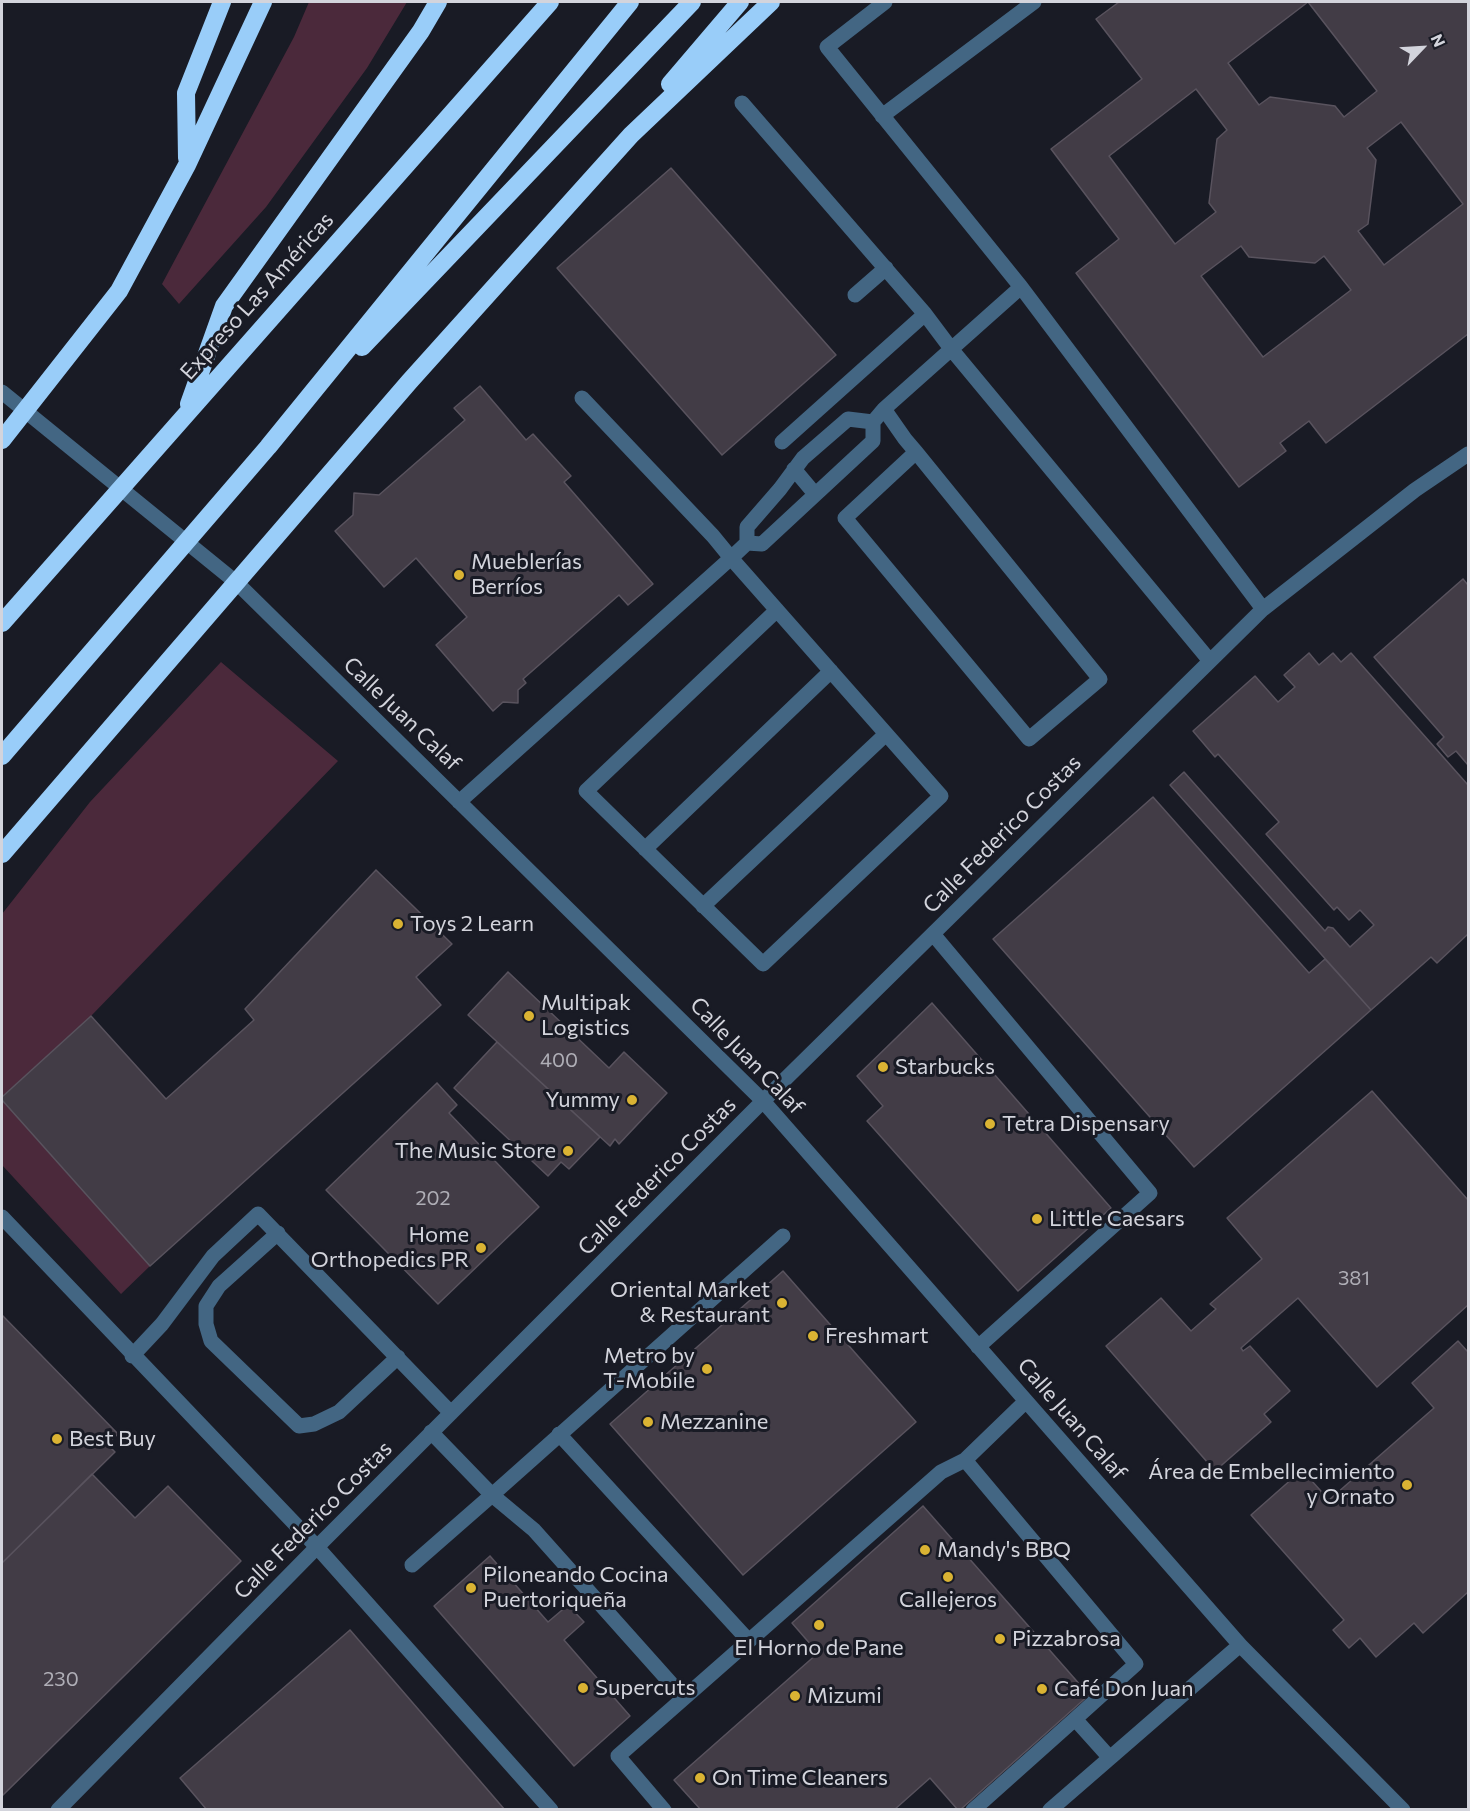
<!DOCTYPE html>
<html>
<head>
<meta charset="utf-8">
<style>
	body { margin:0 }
	#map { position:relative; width:1470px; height:1811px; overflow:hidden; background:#191b25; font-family:Commissioner,sans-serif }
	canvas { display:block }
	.frame { position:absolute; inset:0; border:3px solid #d3d4dc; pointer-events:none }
	.north { position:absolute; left:1392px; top:18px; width:60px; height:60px; -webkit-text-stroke:4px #191b25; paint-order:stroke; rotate:65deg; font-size:16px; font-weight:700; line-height:24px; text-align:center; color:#d3d4dc }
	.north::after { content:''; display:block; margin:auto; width:21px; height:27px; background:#d3d4dc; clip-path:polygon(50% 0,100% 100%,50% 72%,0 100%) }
</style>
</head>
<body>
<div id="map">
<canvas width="1470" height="1811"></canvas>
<div class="frame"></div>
<div class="north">N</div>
</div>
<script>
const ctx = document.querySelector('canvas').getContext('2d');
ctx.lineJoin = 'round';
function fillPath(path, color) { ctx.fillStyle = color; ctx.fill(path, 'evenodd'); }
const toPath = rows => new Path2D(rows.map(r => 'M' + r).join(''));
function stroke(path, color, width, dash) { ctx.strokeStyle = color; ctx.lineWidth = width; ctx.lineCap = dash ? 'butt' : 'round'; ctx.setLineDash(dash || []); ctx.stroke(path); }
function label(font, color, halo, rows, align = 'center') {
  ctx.font = font + ' Commissioner,sans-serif'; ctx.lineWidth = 6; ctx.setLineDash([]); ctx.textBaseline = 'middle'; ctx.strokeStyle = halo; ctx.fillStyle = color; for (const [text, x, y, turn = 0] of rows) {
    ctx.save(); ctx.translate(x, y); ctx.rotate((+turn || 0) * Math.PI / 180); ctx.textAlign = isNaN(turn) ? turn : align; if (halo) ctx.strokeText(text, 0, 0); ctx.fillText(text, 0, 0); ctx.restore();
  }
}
const green = toPath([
	[309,2,407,2,367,68,266,207,179,304,162,284,294,37],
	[221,662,338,761,91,1016,2,1097,2,914,90,802],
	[2,1100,150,1266,121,1294,2,1165]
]);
const building = toPath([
	[1119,2,1468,2,1468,334,1326,443,1309,421,1280,443,1286,451,1239,487,1076,273,1119,239,1051,149,1142,79,1096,19,1119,2],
	[1308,2,1377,91,1344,117,1335,106,1270,97,1259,105,1228,63,1308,2],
	[1196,89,1227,130,1217,139,1209,203,1216,212,1175,244,1109,156,1196,89],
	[1401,122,1463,204,1384,265,1358,231,1368,224,1376,160,1367,148,1401,122],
	[1241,246,1249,257,1315,263,1324,256,1351,290,1263,357,1201,276,1241,246],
	[671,168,836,355,722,455,557,268,671,168],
	[480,386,526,440,533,434,571,476,564,482,653,584,628,605,619,595,523,679,526,683,518,690,518,703,503,702,493,711,436,645,467,617,416,558,384,587,335,531,353,515,354,493,379,495,465,420,454,408,480,386],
	[1463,579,1468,585,1468,765,1456,751,1448,757,1437,744,1444,737,1374,657,1463,579],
	[1309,653,1319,665,1333,653,1341,662,1351,653,1468,785,1468,934,1437,963,1431,957,1371,1010,1170,785,1184,772,1325,931,1328,927,1333,928,1350,947,1374,925,1360,910,1349,920,1337,907,1334,910,1266,834,1279,822,1218,754,1215,757,1193,731,1255,676,1278,702,1295,687,1284,675,1309,653],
	[1153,797,1309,973,1325,959,1371,1010,1194,1167,993,939,1153,797],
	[376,870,452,944,416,977,441,1005,150,1266,2,1100,2,1097,91,1016,166,1099,254,1020,245,1009,376,870],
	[508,972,609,1068,624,1052,667,1093,619,1144,615,1139,610,1146,468,1015,508,972],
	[932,1003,1111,1208,1018,1291,867,1121,883,1106,857,1076,932,1003],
	[497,1042,600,1137,569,1169,561,1162,548,1176,454,1088,497,1042],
	[437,1083,457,1105,449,1113,539,1207,438,1304,326,1190,437,1083],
	[1372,1091,1468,1200,1468,1305,1377,1387,1298,1298,1241,1348,1243,1351,1250,1346,1290,1391,1264,1414,1271,1422,1215,1471,1106,1346,1161,1298,1191,1331,1216,1309,1210,1304,1262,1259,1227,1218,1372,1091],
	[783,1271,916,1422,743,1575,610,1424,783,1271],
	[2,1315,118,1434,107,1444,115,1452,2,1563,2,1315],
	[1458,1341,1468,1352,1468,1592,1423,1633,1414,1623,1376,1657,1360,1638,1349,1648,1333,1630,1344,1620,1251,1515,1302,1470,1329,1500,1434,1408,1412,1383,1458,1341],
	[92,1474,135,1518,168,1486,241,1561,2,1796,2,1563,92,1474],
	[923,1506,1089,1695,960,1810,958,1810,930,1778,894,1810,701,1810,674,1780,818,1653,792,1623,923,1506],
	[490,1556,548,1622,568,1605,584,1622,564,1640,630,1716,574,1766,434,1606,490,1556],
	[350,1630,505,1810,207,1810,180,1778,350,1630]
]);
const minor = toPath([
	[885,2,827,47,1021,287,1263,609],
	[742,103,925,314,952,350,1210,661],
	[882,116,1034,2],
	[855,295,886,268],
	[2,392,237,583,763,1101,1240,1645,1403,1810],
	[582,398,713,536,731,558,747,543,762,544,873,441,873,422,884,409],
	[782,442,925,314],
	[916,452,845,518,1029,739,1100,679,916,452,905,439,884,409,1021,287],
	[794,469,815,494],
	[747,543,747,527,780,489,803,458,848,419,873,422],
	[459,802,731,558,941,796,763,964,586,791,777,610],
	[645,849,831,671],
	[703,906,886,734],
	[933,934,1150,1193,978,1347],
	[2,1217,317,1547,551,1810],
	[278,1233,219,1286,206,1306,206,1324,211,1341,299,1426,314,1424,339,1412,398,1357],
	[783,1236,492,1495,534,1530,684,1698,941,1472,965,1460,1026,1401],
	[132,1356,162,1324,213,1256,258,1214,451,1413],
	[559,1434,749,1641],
	[965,1460,1136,1664,1075,1719,1110,1758],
	[412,1565,492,1495,431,1432],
	[58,1810,317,1547,763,1101,1263,609,1415,490,1468,454],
	[664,1810,618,1756,684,1698],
	[973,1810,1075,1719],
	[1050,1810,1240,1645]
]);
const highway = toPath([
	[670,84,740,2],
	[187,158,186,93,222,2],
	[362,347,692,2],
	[189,404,224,306,421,31,438,2],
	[2,440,119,291,187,165,263,2],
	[2,623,550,2],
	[2,756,268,447,630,2],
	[2,854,409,382,631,135,771,2]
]);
const markers = [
	[459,575,6,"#dab333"],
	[398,924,6,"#dab333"],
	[529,1016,6,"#dab333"],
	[883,1067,6,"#dab333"],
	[632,1100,6,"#dab333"],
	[990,1124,6,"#dab333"],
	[568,1151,6,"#dab333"],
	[1037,1219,6,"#dab333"],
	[481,1248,6,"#dab333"],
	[782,1303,6,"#dab333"],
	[813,1336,6,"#dab333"],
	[707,1369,6,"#dab333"],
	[648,1422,6,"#dab333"],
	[57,1439,6,"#dab333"],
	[1407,1485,6,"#dab333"],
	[925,1550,6,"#dab333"],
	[948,1577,6,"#dab333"],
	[471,1588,6,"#dab333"],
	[819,1625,6,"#dab333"],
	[1000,1639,6,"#dab333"],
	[583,1688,6,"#dab333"],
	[1042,1689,6,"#dab333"],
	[795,1696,6,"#dab333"],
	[700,1778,6,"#dab333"]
];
const numberNames = [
	["400",559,1060],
	["202",433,1198],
	["381",1354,1278],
	["230",61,1679]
];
const streetNames = [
	["Expreso Las Américas",257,296,-48],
	["Calle Juan Calaf",402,714,44],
	["Calle Federico Costas",1002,834,-45],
	["Calle Juan Calaf",747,1056,46],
	["Calle Federico Costas",657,1176,-45],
	["Calle Juan Calaf",1072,1419,49],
	["Calle Federico Costas",313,1520,-45]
];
const poiNames = [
	["Mueblerías",471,562],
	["Berríos",471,587],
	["Toys 2 Learn",410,924],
	["Multipak",541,1003],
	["Logistics",541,1028],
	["Starbucks",895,1067],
	["Yummy",620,1100,"right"],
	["Tetra Dispensary",1002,1124],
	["The Music Store",556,1151,"right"],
	["Little Caesars",1049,1219],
	["Home",469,1235,"right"],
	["Orthopedics PR",469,1260,"right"],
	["Oriental Market",770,1290,"right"],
	["& Restaurant",770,1315,"right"],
	["Freshmart",825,1336],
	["Metro by",695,1356,"right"],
	["T-Mobile",695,1381,"right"],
	["Mezzanine",660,1422],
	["Best Buy",69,1439],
	["Área de Embellecimiento",1395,1472,"right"],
	["y Ornato",1395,1497,"right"],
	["Mandy's BBQ",937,1550],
	["Piloneando Cocina",483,1575],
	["Puertoriqueña",483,1600],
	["Callejeros",948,1600,"center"],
	["Pizzabrosa",1012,1639],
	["El Horno de Pane",819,1648,"center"],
	["Supercuts",595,1688],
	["Café Don Juan",1054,1689],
	["Mizumi",807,1696],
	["On Time Cleaners",712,1778]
];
fillPath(green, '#4b293b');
fillPath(building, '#423c46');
stroke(building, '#59535e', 1.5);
stroke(minor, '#436683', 15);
stroke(highway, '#99cdf9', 18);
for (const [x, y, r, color] of markers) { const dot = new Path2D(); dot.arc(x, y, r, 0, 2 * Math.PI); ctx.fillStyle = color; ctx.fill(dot); stroke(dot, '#191b25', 2); }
label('20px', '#afaeb6', null, numberNames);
label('22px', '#d3d4dc', '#191b25', streetNames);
label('22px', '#d3d4dc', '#191b25', poiNames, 'left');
</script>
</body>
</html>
